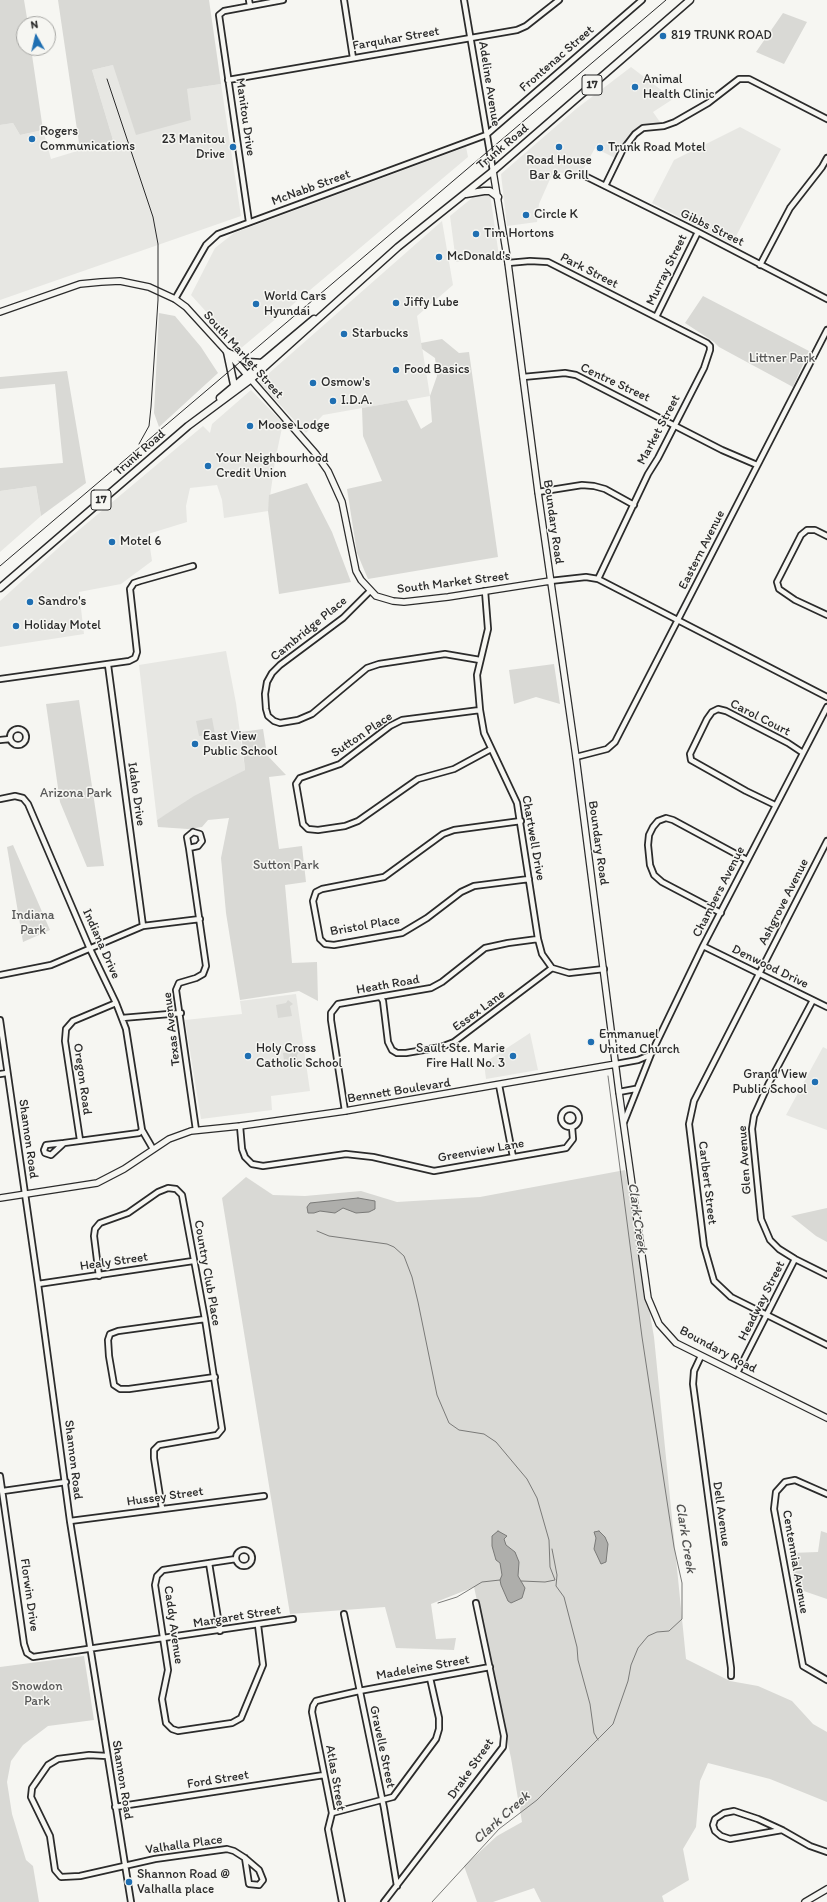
<!DOCTYPE html>
<html>
<head>
<meta charset="utf-8">
<style>
	body { margin:0 }
	#map { position:relative; width:827px; height:1902px; overflow:hidden; background:#f6f6f2; font-family:Itim,sans-serif }
	canvas { display:block }
	.north { position:absolute; left:16px; top:16px; width:40px; height:40px; box-sizing:border-box; background:#f6f6f2; border:1px solid #a5a5a2; border-radius:50%; rotate:352deg; font-size:11px; font-weight:700; line-height:16px; text-align:center; color:#2b2b2b }
	.north::after { content:''; display:block; margin:auto; width:14px; height:18px; background:#1f6fb2; clip-path:polygon(50% 0,100% 100%,50% 72%,0 100%) }
</style>
</head>
<body>
<div id="map">
<canvas width="827" height="1902"></canvas>
<div class="north">N</div>
</div>
<script>
const ctx = document.querySelector('canvas').getContext('2d');
ctx.lineJoin = 'round';
function fillPath(path, color) { ctx.fillStyle = color; ctx.fill(path, 'evenodd'); }
const toPath = rows => new Path2D(rows.map(r => 'M' + r).join(''));
function stroke(path, color, width, dash) { ctx.strokeStyle = color; ctx.lineWidth = width; ctx.lineCap = dash ? 'butt' : 'round'; ctx.setLineDash(dash || []); ctx.stroke(path); }
function label(font, color, halo, rows, align = 'center') {
  ctx.font = font + ' Itim,sans-serif'; ctx.lineWidth = 3; ctx.setLineDash([]); ctx.textBaseline = 'middle'; ctx.strokeStyle = halo; ctx.fillStyle = color; for (const [text, x, y, turn = 0] of rows) {
    ctx.save(); ctx.translate(x, y); ctx.rotate((+turn || 0) * Math.PI / 180); ctx.textAlign = isNaN(turn) ? turn : align; if (halo) ctx.strokeText(text, 0, 0); ctx.fillText(text, 0, 0); ctx.restore();
  }
}
const built = toPath([
	[113,65,187,89,221,84,241,216,0,300,0,125,13,123,20,135,43,130,51,159,113,140,92,70],
	[631,67,673,99,653,112,660,122,629,136,615,158,595,148,578,179,554,170,539,204,537,222,507,226,501,174,576,109],
	[740,127,781,149,732,244,652,203,674,160],
	[466,147,468,157,240,349,191,295,215,248,234,233],
	[478,193,490,194,499,256,456,262,450,216],
	[442,221,453,285,417,316,430,396,323,415,306,433,259,382],
	[251,390,283,423,275,461,268,511,224,518,222,500,217,485,190,488,186,506,187,522,148,534,152,561,121,584,79,592,84,634,0,647,0,601,67,540,203,426,210,433,212,424],
	[36,486,41,516,0,552,0,491],
	[226,651,236,703,245,770,157,820,139,665],
	[296,994,310,1091,271,1096,272,1110,201,1119,185,1020,242,1014,240,1001],
	[530,1033,538,1070,486,1079,484,1063],
	[823,1047,827,1049,827,1130,786,1115]
]);
const green = toPath([
	[0,0,24,0,28,24,24,24,24,48,31,48,43,130,20,135,13,123,0,125],
	[58,0,209,0,221,84,187,89,191,120,136,135,113,65,92,70,113,140,80,150],
	[783,13,807,22,784,64,756,52],
	[703,296,809,351,793,387,719,347,714,342,685,323],
	[159,313,175,316,201,347,218,373,159,427,154,413],
	[442,339,459,353,469,352,498,557,368,579,357,553,347,489,382,481,363,436,362,408,407,400,421,429,432,422,430,396,437,376,435,358,422,349,421,343],
	[67,371,86,483,41,516,36,486,0,491,0,468,63,463,55,384,0,389,0,377],
	[307,483,332,532,351,582,279,594,268,511,269,495],
	[554,664,560,704,536,697,514,704,509,670],
	[79,700,104,866,87,867,60,802,46,704],
	[212,718,215,734,199,736,196,721],
	[263,729,267,755,286,775,269,777,279,849,302,846,306,882,285,885,292,963,317,962,318,1001,299,991,240,1000,226,913,221,858,229,818,208,820,202,827,188,829,158,827,157,820,194,796,245,770,241,732],
	[13,845,50,930,23,942,7,847],
	[288,1000,293,1004,290,1006,292,1016,278,1018,276,1005,286,1003],
	[295,1049,299,1052,297,1055,298,1065,285,1067,283,1053,293,1052],
	[625,1170,654,1337,686,1659,730,1681,758,1686,792,1701,813,1724,827,1732,827,1802,770,1779,708,1763,700,1781,696,1827,683,1849,689,1880,662,1896,664,1902,541,1902,534,1888,493,1902,477,1902,464,1866,497,1836,522,1822,511,1758,474,1587,431,1604,436,1639,456,1638,454,1650,396,1648,385,1607,290,1614,222,1198,246,1177,273,1195,305,1196,361,1191,397,1202,480,1197],
	[827,1208,827,1242,816,1236,791,1216],
	[821,1531,827,1533,827,1599,795,1588,790,1553,818,1552],
	[84,1656,94,1720,48,1726,23,1745,11,1761,7,1782,12,1814,26,1860,33,1866,39,1902,0,1902,0,1667]
]);
const water = toPath([
	[358,1198,375,1201,375,1209,369,1212,356,1213,343,1208,335,1213,320,1211,314,1213,308,1213,307,1207,310,1203,358,1198],
	[498,1531,507,1536,504,1539,506,1545,515,1552,519,1562,518,1576,525,1588,522,1598,511,1603,508,1601,501,1585,500,1580,502,1575,500,1563,496,1560,492,1546,492,1536,498,1531],
	[599,1531,605,1537,608,1544,606,1562,601,1564,594,1549,596,1538,594,1532,599,1531]
]);
const stream = toPath([
	[317,1231,329,1236,387,1244,394,1247,404,1256,412,1277,418,1302,437,1395,449,1423,459,1430,484,1434,496,1442,527,1479,537,1498,549,1540,550,1567,555,1580,545,1582,521,1581],
	[552,1549,557,1575,556,1586,564,1597,577,1647,578,1660,590,1704,594,1733,598,1740],
	[438,1603,457,1597,482,1582,500,1580],
	[432,1902,499,1829,537,1800,613,1724,628,1681,631,1665,638,1648,648,1636,657,1632,669,1631,682,1619,682,1583,674,1547,642,1337,608,1076]
]);
const minor = toPath([
	[249,0,250,6],
	[344,0,353,58],
	[464,0,493,171],
	[228,80,517,30,526,26,559,0],
	[587,177,698,232,827,299],
	[605,186,622,151,635,134,643,128,664,126,675,122,708,103,739,79,749,79,827,119],
	[249,222,219,15,224,11,283,0],
	[508,263,530,261,548,262,707,343,710,346,710,350,704,368,658,458,648,474,598,579],
	[760,265,790,208,822,167,827,158],
	[175,299,206,245,218,234,486,135,642,0],
	[656,317,698,232],
	[523,377,565,373,576,375,722,450,757,465],
	[538,492,582,485,594,486,605,489,634,505],
	[827,536,815,530,807,530,801,535,777,582,779,589,795,600,827,615],
	[550,581,586,577,598,579,827,697],
	[370,591,343,618,280,665,272,673,267,682,265,694,266,709,268,716,274,721,280,723,298,720,312,714,367,668,379,664,445,654,480,660],
	[485,591,488,629,477,675,480,710,484,733,517,803,538,939,542,954,552,968,569,973,604,969],
	[108,665,143,926],
	[0,679,129,661,135,658,137,652,130,589,134,583,140,581,193,566],
	[480,710,402,720,390,726,340,764,300,778,296,784,303,824,308,829,318,830,345,826,358,821,418,779,454,769,491,749],
	'10 737a8 8 0 1 1 16 0a8 8 0 1 1-16 0Z',
	[0,740,10,739],
	[576,757,607,749,615,742,827,330],
	[0,799,15,796,23,798,28,804,90,949,116,1003,126,1029,142,1130,153,1149],
	[775,805,746,791,691,760,690,754,707,719,712,712,718,709,726,711,788,743,803,753],
	[521,821,454,830,443,834,384,877,322,889,316,892,313,901,320,939,325,944,334,945,402,933,427,918,461,892,474,886,529,879],
	[193,832,200,834,202,841,198,846,189,848,187,837,193,832],
	[827,841,694,1101,689,1124,704,1246,714,1281,731,1297,827,1345],
	[189,848,206,966,203,974,196,978,179,983,176,990,196,1130],
	[721,913,662,882,654,875,650,865,648,845,649,835,653,827,658,821,666,818,673,820,747,860],
	[703,946,827,1007],
	[0,975,51,965,143,926,200,919],
	[381,998,383,1001,388,1042,392,1050,397,1053,406,1053,441,1047,454,1042,552,968],
	[813,1000,769,1083,754,1116,752,1129,761,1219,770,1240,779,1249,795,1259,827,1275],
	[122,1018,181,1013],
	[0,1020,38,1284,70,1521,131,1902],
	[616,1064,638,1060,650,1055],
	[0,1074,7,1073],
	[499,1085,513,1157],
	[619,1092,635,1089],
	'561 1118a9 9 0 1 1 18 0a9 9 0 1 1-18 0Z',
	[345,1111,331,1020,331,1013,338,1004,431,988,442,982,485,948,508,943,538,939],
	[624,1122,651,1054,703,946,827,707],
	[240,1126,242,1149,245,1157,252,1164,263,1166,346,1154,373,1157,434,1171,566,1148,573,1139,572,1127],
	[80,1140,65,1041,66,1029,73,1021,116,1003],
	[64,1143,46,1145,44,1150,45,1153,51,1155,64,1143,139,1133,142,1130],
	[99,1276,94,1236,95,1229,100,1223,128,1213,158,1192,168,1188,176,1189,182,1195,205,1319,222,1429,217,1435,159,1445,154,1450,154,1458,162,1509],
	[38,1284,193,1261],
	[205,1319,118,1331,110,1334,108,1340,109,1356,114,1385,120,1389,129,1389,215,1377],
	[701,1356,694,1371,693,1384,731,1668,731,1676],
	[737,1373,795,1259],
	[0,1476,24,1644,27,1653,33,1657,293,1619],
	[3,1491,66,1482],
	[827,1494,795,1480,785,1482,776,1492,774,1509,803,1666,827,1680],
	[70,1521,264,1496],
	'236 1558a8 8 0 1 1 16 0a8 8 0 1 1-16 0Z',
	[236,1559,163,1570,157,1576,155,1585,168,1670,162,1699,166,1723,172,1729,178,1731,232,1723,241,1718,263,1665,258,1625],
	[209,1563,220,1631],
	[344,1614,384,1808,397,1886],
	[107,1756,89,1755,58,1759,48,1765,32,1788,31,1797,50,1836,55,1870,61,1877,80,1876,155,1859,227,1849,234,1851,245,1858,259,1870,263,1880,259,1885,249,1884,245,1858],
	[115,1807,324,1775],
	[332,1813,393,1797,436,1739,439,1729,439,1718,430,1678],
	[782,1830,730,1839,721,1836,715,1831,713,1825,715,1819,724,1813,734,1811,758,1819,782,1830,810,1846,827,1852],
	[342,1902,328,1829,332,1813,312,1712,313,1706,316,1701,324,1699,359,1691,490,1667],
	[384,1902,503,1747,504,1736,476,1603]
]);
const major = toPath([
	[493,171,508,263,538,492,576,757,619,1092,648,1298,659,1324,676,1343,827,1418],
	[0,312,80,284,101,282,120,281,149,287,175,299,186,307,227,352,316,454,328,471,342,502,356,571,361,580,376,596,393,601,404,602,448,597,550,581],
	[0,1198,97,1183,124,1169,169,1139,191,1131,240,1126,345,1111,616,1064],
	[805,1902,827,1889]
]);
const highway = toPath([
	[466,194,484,191,490,191,498,197],
	[227,352,248,362,263,363],
	[227,352,234,385],
	[220,398,314,319],
	[0,588,188,426,250,380,398,247,493,171,690,0]
]);
const rail = toPath([
	[107,79,153,217,158,244,158,300,151,407,149,426,139,444],
	[0,566,666,0]
]);
const markers = [
	[663,36,4,"#1f6fb2"],
	[635,87,4,"#1f6fb2"],
	[32,139,4,"#1f6fb2"],
	[233,147,4,"#1f6fb2"],
	[559,147,4,"#1f6fb2"],
	[600,148,4,"#1f6fb2"],
	[526,215,4,"#1f6fb2"],
	[476,234,4,"#1f6fb2"],
	[439,257,4,"#1f6fb2"],
	[396,303,4,"#1f6fb2"],
	[256,304,4,"#1f6fb2"],
	[344,334,4,"#1f6fb2"],
	[396,370,4,"#1f6fb2"],
	[313,383,4,"#1f6fb2"],
	[333,401,4,"#1f6fb2"],
	[250,426,4,"#1f6fb2"],
	[208,466,4,"#1f6fb2"],
	[112,542,4,"#1f6fb2"],
	[30,602,4,"#1f6fb2"],
	[16,626,4,"#1f6fb2"],
	[195,744,4,"#1f6fb2"],
	[591,1042,4,"#1f6fb2"],
	[248,1056,4,"#1f6fb2"],
	[513,1056,4,"#1f6fb2"],
	[815,1082,4,"#1f6fb2"],
	[129,1882,4,"#1f6fb2"]
];
const shields = [
	[592,85,20],
	[101,500,20]
];
const shieldNames = [
	["17",592,85],
	["17",101,500]
];
const poiNames = [
	["819 TRUNK ROAD",671,36],
	["Animal",643,80],
	["Health Clinic",643,95],
	["Rogers",40,132],
	["Communications",40,147],
	["23 Manitou",225,140,"right"],
	["Drive",225,155,"right"],
	["Trunk Road Motel",608,148],
	["Road House",559,161,"center"],
	["Bar & Grill",559,176,"center"],
	["Circle K",534,215],
	["Tim Hortons",484,234],
	["McDonald's",447,257],
	["World Cars",264,297],
	["Hyundai",264,312],
	["Jiffy Lube",404,303],
	["Starbucks",352,334],
	["Food Basics",404,370],
	["Osmow's",321,383],
	["I.D.A.",341,401],
	["Moose Lodge",258,426],
	["Your Neighbourhood",216,459],
	["Credit Union",216,474],
	["Motel 6",120,542],
	["Sandro's",38,602],
	["Holiday Motel",24,626],
	["East View",203,737],
	["Public School",203,752],
	["Emmanuel",599,1035],
	["United Church",599,1050],
	["Holy Cross",256,1049],
	["Catholic School",256,1064],
	["Sault Ste. Marie",505,1049,"right"],
	["Fire Hall No. 3",505,1064,"right"],
	["Grand View",807,1075,"right"],
	["Public School",807,1090,"right"],
	["Shannon Road @",137,1875],
	["Valhalla place",137,1890]
];
const streetNames = [
	["Farquhar Street",396,39,-10],
	["Frontenac Street",557,59,-41],
	["Adeline Avenue",489,84,81],
	["Manitou Drive",245,117,82],
	["Trunk Road",503,147,-40],
	["McNabb Street",311,188,-20],
	["Gibbs Street",712,228,26],
	["Murray Street",667,270,-64],
	["Park Street",589,271,27],
	["South Market Street",243,355,48],
	["Centre Street",615,383,25],
	["Market Street",659,430,-62],
	["Trunk Road",140,453,-41],
	["Boundary Road",553,522,82],
	["Eastern Avenue",702,550,-63],
	["South Market Street",453,583,-7],
	["Cambridge Place",309,629,-39],
	["Carol Court",760,718,27],
	["Sutton Place",362,735,-34],
	["Idaho Drive",136,794,82],
	["Chartwell Drive",533,838,80],
	["Boundary Road",598,843,82],
	["Chambers Avenue",719,892,-63],
	["Ashgrove Avenue",784,902,-63],
	["Bristol Place",365,926,-10],
	["Indiana Drive",101,944,66],
	["Denwood Drive",770,967,26],
	["Heath Road",388,985,-10],
	["Essex Lane",479,1011,-36],
	["Texas Avenue",172,1029,-97],
	["Oregon Road",82,1079,82],
	["Bennett Boulevard",399,1091,-9],
	["Shannon Road",28,1139,82],
	["Greenview Lane",481,1151,-10],
	["Glen Avenue",745,1160,-94],
	["Carlbert Street",707,1183,83],
	["Healy Street",114,1262,-8],
	["Country Club Place",207,1273,80],
	["Headway Street",762,1301,-63],
	["Boundary Road",718,1350,28],
	["Shannon Road",73,1460,83],
	["Hussey Street",165,1497,-8],
	["Dell Avenue",721,1514,82],
	["Centennial Avenue",795,1562,80],
	["Florwin Drive",29,1595,82],
	["Margaret Street",237,1617,-9],
	["Caddy Avenue",173,1625,82],
	["Madeleine Street",423,1668,-10],
	["Gravelle Street",382,1747,78],
	["Drake Street",471,1769,-55],
	["Atlas Street",335,1778,80],
	["Shannon Road",122,1780,81],
	["Ford Street",218,1780,-9],
	["Valhalla Place",184,1845,-8]
];
const parkNames = [
	["Littner Park",782,359],
	["Arizona Park",76,794],
	["Sutton Park",286,866],
	["Indiana",33,916],
	["Park",33,931],
	["Snowdon",37,1687],
	["Park",37,1702]
];
const waterNames = [
	["Clark Creek",637,1218,82],
	["Clark Creek",685,1538,81],
	["Clark Creek",502,1818,-42]
];
fillPath(built, '#e7e7e3');
fillPath(green, '#d9d9d5');
fillPath(water, '#aeaeab');
stroke(water, '#7a7a78', 1);
stroke(stream, '#7a7a78', 1);
stroke(minor, '#2b2b2b', 8);
stroke(major, '#2b2b2b', 8);
stroke(highway, '#2b2b2b', 9);
stroke(minor, '#f6f6f2', 4.5);
stroke(major, '#f6f6f2', 5.5);
stroke(highway, '#f6f6f2', 6);
stroke(rail, '#2b2b2b', 1);
for (const [x, y, r, color] of markers) { const dot = new Path2D(); dot.arc(x, y, r, 0, 2 * Math.PI); ctx.fillStyle = color; ctx.fill(dot); stroke(dot, '#f6f6f2', 1.5); }
for (const [x, y, w] of shields) { const box = new Path2D(); box.roundRect(x - w / 2, y - 10, w, 20, 3); ctx.fillStyle = '#f6f6f2'; ctx.fill(box); stroke(box, '#2b2b2b', 1); }
label('bold 12px', '#2b2b2b', null, shieldNames);
label('13px', '#2b2b2b', '#f6f6f2', poiNames, 'left');
label('13px', '#2b2b2b', '#f6f6f2', streetNames);
label('13px', '#565656', '#f6f6f2', parkNames);
label('italic 14px', '#525251', '#f6f6f2', waterNames);
</script>
</body>
</html>
